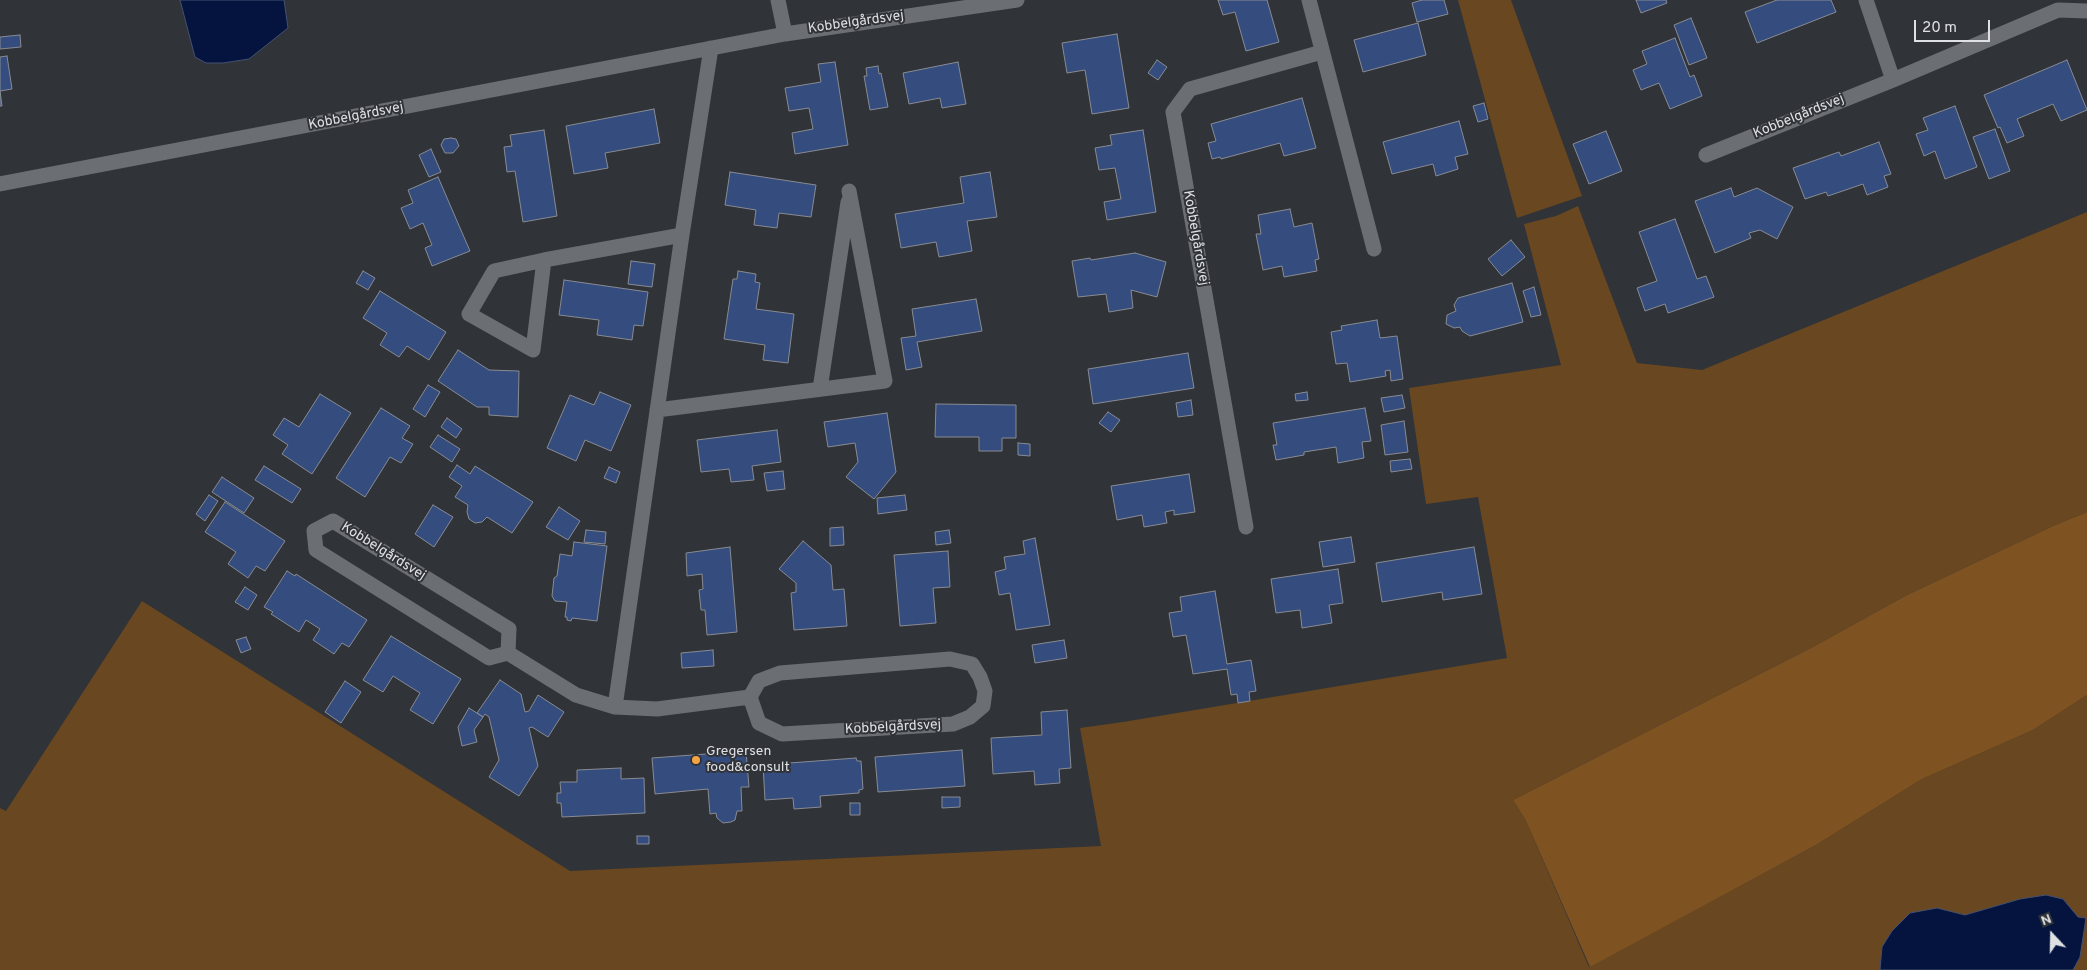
<!DOCTYPE html>
<html>
<head>
<meta charset="utf-8">
<style>
	body { margin:0 }
	#map { position:relative; width:2087px; height:970px; overflow:hidden; background:#303338; font-family:Overpass,sans-serif }
	canvas { display:block }
	.north { position:absolute; left:2027px; top:910px; width:50px; height:50px; -webkit-text-stroke:4px #303338; paint-order:stroke; rotate:339deg; font-size:14px; font-weight:700; line-height:20px; text-align:center; color:#dee0e3 }
	.north::after { content:''; display:block; margin:auto; width:18px; height:22px; background:#dee0e3; clip-path:polygon(50% 0,100% 100%,50% 72%,0 100%) }
	.scale { position:absolute; left:1914px; top:20px; width:76px; height:22px; box-sizing:border-box; border:2px solid #dee0e3; border-top:0; padding-left:6px; font-size:15px; line-height:18px; white-space:nowrap; color:#dee0e3; -webkit-text-stroke:4px #303338; paint-order:stroke }
</style>
</head>
<body>
<div id="map">
<canvas width="2087" height="970"></canvas>
<div class="north">N</div>
<div class="scale">20 m</div>
</div>
<script>
const ctx = document.querySelector('canvas').getContext('2d');
ctx.lineJoin = 'round';
function fillPath(path, color) { ctx.fillStyle = color; ctx.fill(path, 'evenodd'); }
const toPath = rows => new Path2D(rows.map(r => 'M' + r).join(''));
function stroke(path, color, width, dash) { ctx.strokeStyle = color; ctx.lineWidth = width; ctx.lineCap = dash ? 'butt' : 'round'; ctx.setLineDash(dash || []); ctx.stroke(path); }
function label(font, color, halo, rows, align = 'center') {
  ctx.font = font + ' Overpass,sans-serif'; ctx.lineWidth = 4; ctx.setLineDash([]); ctx.textBaseline = 'middle'; ctx.strokeStyle = halo; ctx.fillStyle = color; for (const [text, x, y, turn = 0] of rows) {
    ctx.save(); ctx.translate(x, y); ctx.rotate((+turn || 0) * Math.PI / 180); ctx.textAlign = isNaN(turn) ? turn : align; if (halo) ctx.strokeText(text, 0, 0); ctx.fillText(text, 0, 0); ctx.restore();
  }
}
const green = toPath([
	[1458,0,1511,0,1582,196,1517,218],
	[1578,206,1637,363,1702,370,2087,212,2087,512,2053,526,1907,595,1811,648,1513,800,1526,821,1589,967,1816,845,1922,779,2033,730,2087,695,2087,970,2073,970,2080,957,2078,917,2063,899,2020,899,1965,915,1937,908,1892,931,1882,947,1880,970,0,970,0,808,6,811,142,601,570,871,1101,846,1080,728,1123,722,1507,658,1478,497,1426,504,1409,388,1561,365,1524,224,1556,216]
]);
const forest = toPath([
	[2087,512,2087,695,2033,730,1922,779,1816,845,1590,967,1526,821,1513,800,1811,648,1907,595,2053,526]
]);
const water = toPath([
	[180,0,284,0,288,28,249,59,223,63,206,63,195,57,180,0],
	[2046,895,2063,899,2078,917,2086,918,2080,957,2073,970,1880,970,1882,947,1892,931,1910,913,1937,908,1965,915,2020,899,2046,895]
]);
const building = toPath([
	[1218,0,1267,0,1279,42,1246,51,1235,12,1223,15,1218,0],
	[1422,0,1444,0,1448,14,1417,22,1412,3,1422,0],
	[1636,0,1666,0,1667,3,1641,13,1636,0],
	[1777,0,1831,0,1836,12,1757,43,1745,12,1777,0],
	[1691,18,1707,58,1689,65,1674,25,1691,18],
	[1418,23,1426,55,1363,72,1354,40,1418,23],
	[1117,34,1129,108,1092,114,1085,70,1067,73,1062,43,1117,34],
	[20,35,21,47,0,49,0,37,20,35],
	[1675,38,1690,77,1694,75,1702,96,1670,109,1659,83,1641,90,1633,70,1647,64,1642,51,1675,38],
	[7,56,12,89,0,91,2,106,0,106,0,57,7,56],
	[1157,60,1167,67,1158,80,1148,73,1157,60],
	[2067,60,2087,110,2061,121,2053,104,2017,119,2024,136,2007,143,2000,127,1998,128,1984,95,2067,60],
	[835,62,848,145,795,154,792,133,813,129,809,108,789,111,785,88,821,82,818,64,835,62],
	[958,62,966,104,942,108,940,98,909,104,903,73,958,62],
	[878,66,879,74,881,73,888,107,870,110,864,76,867,76,866,68,878,66],
	[1302,98,1316,148,1284,156,1280,143,1221,159,1220,157,1212,159,1208,143,1216,141,1211,124,1302,98],
	[1484,103,1488,119,1478,122,1473,106,1484,103],
	[1955,106,1977,167,1945,179,1935,151,1924,156,1916,134,1928,130,1923,118,1955,106],
	[654,109,660,143,605,153,608,168,574,174,566,126,654,109],
	[1459,121,1468,154,1455,157,1458,169,1436,176,1433,164,1392,174,1383,142,1459,121],
	[1995,129,2010,171,1989,179,1973,137,1995,129],
	[544,130,557,216,523,222,515,171,507,172,504,147,512,146,510,135,544,130],
	[1143,130,1156,212,1107,220,1104,202,1121,199,1115,168,1099,170,1095,148,1112,145,1110,135,1143,130],
	[1606,131,1622,171,1589,184,1573,144,1606,131],
	[451,138,456,139,459,146,453,153,445,153,441,145,444,139,451,138],
	[1879,142,1891,174,1884,176,1888,187,1867,195,1863,184,1828,196,1826,192,1805,199,1793,168,1839,152,1841,156,1879,142],
	[431,149,441,172,429,177,419,155,431,149],
	[730,172,816,185,811,217,779,213,777,228,754,225,756,210,725,205,730,172],
	[990,172,997,217,967,221,972,251,939,257,936,242,901,248,895,214,964,203,960,177,990,172],
	[438,177,470,251,432,266,425,248,432,245,423,223,410,229,401,208,413,203,408,190,438,177],
	[1731,188,1734,197,1757,188,1793,207,1777,239,1760,230,1749,233,1751,238,1715,253,1695,201,1731,188],
	[1290,209,1294,227,1312,223,1319,259,1315,260,1317,271,1284,277,1282,266,1263,270,1256,234,1261,234,1258,215,1290,209],
	[1675,219,1697,279,1706,276,1714,297,1668,313,1665,304,1645,311,1637,288,1657,281,1639,232,1675,219],
	[1511,240,1525,257,1502,276,1488,259,1511,240],
	[1135,253,1166,262,1157,297,1131,290,1133,308,1109,312,1106,294,1078,297,1072,261,1090,258,1091,260,1135,253],
	[631,261,655,264,652,287,628,284,631,261],
	[363,271,375,278,368,290,356,283,363,271],
	[738,271,756,274,755,282,760,283,756,309,794,314,788,363,763,360,765,345,724,339,733,279,737,279,738,271],
	[564,280,648,292,643,326,634,325,632,340,597,335,599,320,559,315,564,280],
	[1512,283,1523,322,1470,336,1462,331,1460,327,1454,328,1446,324,1447,315,1456,311,1454,305,1458,298,1512,283],
	[1534,287,1541,315,1531,317,1523,291,1534,287],
	[380,291,446,332,429,360,407,346,399,357,380,345,387,333,363,318,380,291],
	[976,299,982,331,917,342,922,367,906,370,901,338,916,336,912,309,976,299],
	[1377,320,1380,338,1397,336,1403,379,1391,381,1390,370,1385,371,1386,376,1350,382,1347,363,1336,364,1331,332,1342,330,1341,326,1377,320],
	[458,350,489,370,519,371,518,417,489,415,489,407,477,407,438,381,458,350],
	[1188,353,1194,388,1093,404,1088,369,1188,353],
	[428,385,440,392,425,417,413,409,428,385],
	[600,392,631,405,611,451,585,440,576,461,547,448,570,395,594,405,600,392],
	[1307,392,1308,400,1296,401,1295,394,1307,392],
	[320,394,351,413,312,474,282,454,288,445,273,435,284,418,299,427,320,394],
	[1402,395,1405,408,1384,412,1381,398,1402,395],
	[1191,400,1193,415,1178,417,1176,403,1191,400],
	[936,404,1016,405,1016,438,1002,438,1002,451,979,451,979,437,935,437,936,404],
	[381,408,410,426,402,438,413,444,401,463,390,457,365,497,336,478,381,408],
	[1365,408,1371,441,1362,442,1364,458,1338,463,1336,447,1304,452,1304,455,1276,460,1273,445,1277,445,1273,423,1365,408],
	[1108,412,1120,420,1111,432,1099,423,1108,412],
	[887,413,896,472,874,499,846,477,858,462,855,443,828,447,824,422,887,413],
	[447,418,462,429,456,438,441,427,447,418],
	[1404,421,1408,452,1385,455,1381,425,1404,421],
	[777,430,781,462,752,466,754,480,731,482,729,469,701,472,697,440,777,430],
	[438,435,460,449,452,462,430,447,438,435],
	[1018,443,1030,444,1030,456,1018,455,1018,443],
	[1410,459,1412,469,1391,472,1390,461,1410,459],
	[457,465,470,474,475,466,533,502,512,533,487,517,482,522,475,523,469,519,467,512,468,505,455,497,462,486,449,477,457,465],
	[264,466,301,489,292,503,255,480,264,466],
	[609,467,620,472,616,483,604,478,609,467],
	[783,471,785,489,767,491,764,473,783,471],
	[1189,474,1195,512,1174,515,1174,510,1165,512,1167,523,1144,527,1142,515,1117,520,1111,486,1189,474],
	[222,477,254,498,244,513,212,492,222,477],
	[209,495,218,501,205,521,196,514,209,495],
	[905,495,907,510,878,514,877,498,905,495],
	[225,502,285,541,265,571,256,566,248,578,228,564,236,552,205,532,225,502],
	[433,505,453,517,434,547,415,534,433,505],
	[559,507,580,521,568,540,546,527,559,507],
	[843,527,844,545,830,546,830,528,843,527],
	[586,530,606,532,605,544,584,542,586,530],
	[949,530,951,543,936,545,935,532,949,530],
	[1351,537,1355,562,1323,567,1319,542,1351,537],
	[1035,538,1050,625,1016,630,1010,593,999,595,995,572,1006,569,1004,557,1025,554,1023,541,1035,538],
	[803,541,831,565,833,590,844,589,847,626,794,630,791,593,796,592,796,583,779,569,803,541],
	[574,542,607,546,597,621,572,618,571,621,567,620,567,617,565,617,567,602,555,601,552,596,554,578,557,576,560,554,572,556,574,542],
	[730,547,737,632,707,635,705,610,701,610,699,590,703,589,702,574,687,576,686,553,730,547],
	[1474,547,1482,594,1443,600,1442,592,1382,602,1376,563,1474,547],
	[948,551,950,587,933,588,936,623,900,626,894,555,948,551],
	[1338,569,1343,603,1329,605,1332,623,1302,628,1300,610,1276,613,1271,579,1338,569],
	[287,571,295,576,296,574,367,620,349,647,342,643,334,654,313,640,320,629,306,620,299,632,271,614,273,612,264,607,287,571],
	[245,587,257,595,248,610,235,602,245,587],
	[1215,591,1227,664,1251,660,1256,691,1249,692,1250,701,1238,703,1237,694,1231,695,1227,669,1193,674,1186,635,1173,637,1169,613,1182,611,1180,597,1215,591],
	[391,636,461,679,433,724,410,710,420,693,393,676,383,692,363,680,391,636],
	[246,637,251,649,241,653,236,640,246,637],
	[1064,640,1067,658,1035,663,1032,645,1064,640],
	[713,650,714,666,682,668,681,653,713,650],
	[500,680,521,694,525,712,529,711,538,695,564,712,548,737,532,727,529,728,538,766,519,796,489,777,499,760,489,717,485,714,483,717,477,713,500,680],
	[345,681,361,692,341,723,325,712,345,681],
	[469,708,483,717,474,730,477,742,462,746,458,727,469,708],
	[1067,710,1071,768,1059,769,1060,783,1035,785,1034,771,993,774,991,738,1042,735,1041,712,1067,710],
	[962,750,965,786,878,792,875,757,962,750],
	[746,751,749,787,741,787,742,811,737,811,735,820,731,822,723,823,717,818,716,813,710,814,708,789,655,794,652,758,746,751],
	[856,758,857,761,861,761,863,789,859,790,859,793,820,796,821,807,794,809,793,798,765,800,763,765,856,758],
	[621,768,621,779,644,778,645,813,562,817,561,803,557,803,557,793,561,793,560,782,577,782,577,770,621,768],
	[942,797,960,797,960,807,942,808,942,797],
	[850,803,860,803,860,815,850,815,850,803],
	[637,836,649,836,649,844,637,844,637,836]
]);
const street = toPath([
	[778,0,785,34],
	[1309,0,1374,249],
	[1866,0,1893,80],
	[1706,155,1893,80,2058,10,2087,11],
	[0,184,785,34,1017,0],
	[544,260,533,350,469,314,494,271,544,260,682,235],
	[820,389,848,202],
	[657,410,885,381,849,191],
	[1246,527,1173,112,1190,89,1322,52],
	[508,653,489,658,316,550,314,531,333,521,509,629,508,653,576,695,615,707,657,709,750,697,759,681,780,673,950,659,972,664,980,677,985,691,983,706,970,717,953,724,782,734,759,723,750,697],
	[615,707,682,235,711,48]
]);
const markers = [
	[696,760,5,"#f4a344"]
];
const streetNames = [
	["Kobbelgårdsvej",856,23,-8],
	["Kobbelgårdsvej",356,117,-11],
	["Kobbelgårdsvej",1799,117,-22],
	["Kobbelgårdsvej",1195,238,80],
	["Kobbelgårdsvej",383,552,32],
	["Kobbelgårdsvej",893,728,-3]
];
const poiNames = [
	["Gregersen",706,752],
	["food&consult",706,768]
];
fillPath(green, '#694720');
fillPath(forest, '#7e5321');
fillPath(water, '#04143f');
stroke(water, '#455170', 1);
fillPath(building, '#354d7e');
stroke(building, '#888b92', 1);
stroke(street, '#6b6e73', 15);
for (const [x, y, r, color] of markers) { const dot = new Path2D(); dot.arc(x, y, r, 0, 2 * Math.PI); ctx.fillStyle = color; ctx.fill(dot); stroke(dot, '#303338', 2); }
label('14px', '#dee0e3', '#303338', streetNames);
label('14px', '#dee0e3', '#303338', poiNames, 'left');
</script>
</body>
</html>
